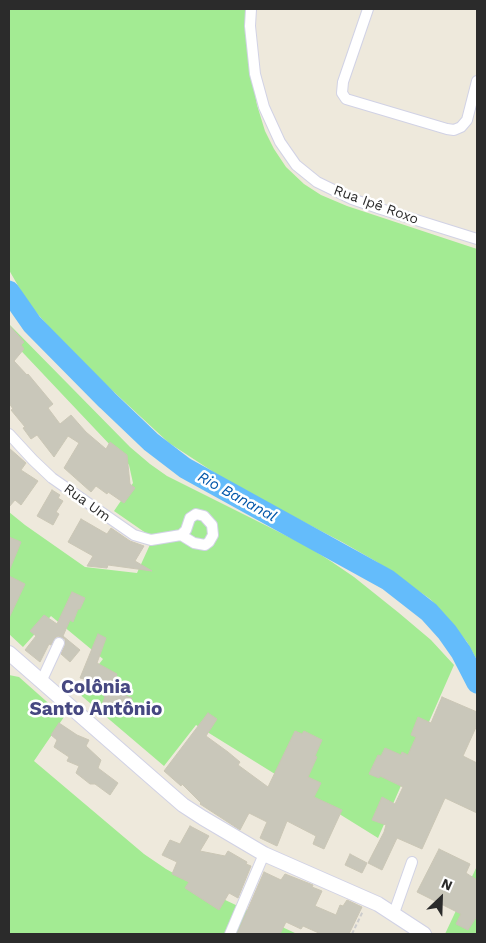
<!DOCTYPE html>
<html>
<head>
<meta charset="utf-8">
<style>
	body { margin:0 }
	#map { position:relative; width:486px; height:943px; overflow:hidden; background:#eee9dc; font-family:"Work Sans",sans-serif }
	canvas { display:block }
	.frame { position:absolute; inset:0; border:10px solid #2b2b2b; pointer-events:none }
	.north { position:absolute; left:416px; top:873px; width:50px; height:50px; -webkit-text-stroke:4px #fff; paint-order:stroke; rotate:24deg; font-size:14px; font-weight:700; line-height:20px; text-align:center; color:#2b2b2b }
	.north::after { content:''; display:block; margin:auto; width:18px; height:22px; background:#2b2b2b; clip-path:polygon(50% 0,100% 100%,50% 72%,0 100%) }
</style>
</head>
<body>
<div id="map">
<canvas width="486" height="943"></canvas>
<div class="frame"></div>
<div class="north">N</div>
</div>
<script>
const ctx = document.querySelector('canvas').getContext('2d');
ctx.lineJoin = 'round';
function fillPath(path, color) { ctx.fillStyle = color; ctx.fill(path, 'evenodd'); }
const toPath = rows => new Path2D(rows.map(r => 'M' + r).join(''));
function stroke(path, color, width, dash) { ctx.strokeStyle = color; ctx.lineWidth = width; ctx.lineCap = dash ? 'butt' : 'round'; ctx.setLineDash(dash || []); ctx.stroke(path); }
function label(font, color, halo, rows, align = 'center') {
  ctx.font = font + ' "Work Sans",sans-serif'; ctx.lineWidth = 5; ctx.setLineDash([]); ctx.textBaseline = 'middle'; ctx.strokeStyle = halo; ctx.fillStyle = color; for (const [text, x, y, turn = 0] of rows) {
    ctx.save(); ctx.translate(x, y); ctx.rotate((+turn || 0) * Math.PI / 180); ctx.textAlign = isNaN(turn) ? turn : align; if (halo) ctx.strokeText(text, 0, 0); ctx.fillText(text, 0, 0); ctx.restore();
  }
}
const green = toPath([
	[9,9,247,9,247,50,257,105,265,131,274,149,286,167,304,184,321,195,347,206,477,249,477,660,467,642,446,616,430,599,407,583,377,562,342,542,235,486,169,443,101,380,49,327,28,303,9,270],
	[9,324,130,447,150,464,167,476,307,546,332,562,354,577,399,613,431,640,454,665,378,838,196,725,164,766,77,692,103,659,51,616,23,647,9,634,9,512,25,525,85,567,137,573,153,538,114,511,133,483,129,465,9,338],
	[9,675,19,677,64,717,34,761,144,854,166,869,202,889,297,934,9,934],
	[477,866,477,932,476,934,445,934]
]);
const river = toPath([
	[9,291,32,324,107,400,151,442,185,468,388,580,429,612,447,632,461,652,477,683]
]);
const building = toPath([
	[9,325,24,342,21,345,24,349,14,361,27,375,28,374,53,404,48,408,60,424,71,415,86,432,106,449,110,442,127,455,130,484,135,488,124,503,108,492,107,494,96,486,91,492,64,468,79,443,68,436,54,457,37,435,31,439,23,428,25,427,11,410,13,409,9,403,9,325],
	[9,448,26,463,21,470,38,481,21,505,15,500,9,507,9,448],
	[52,490,60,495,58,498,63,501,56,512,59,514,53,525,37,516,52,490],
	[81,519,107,534,111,528,130,541,144,546,135,561,152,571,108,565,107,568,87,566,93,556,68,542,81,519],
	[9,537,21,542,9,571,9,537],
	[9,576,25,584,9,618,9,576],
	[72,592,85,598,80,609,78,609,73,622,70,620,63,636,80,650,70,662,61,654,65,645,65,639,58,636,55,638,51,645,49,644,40,662,25,650,36,636,30,631,44,615,57,624,72,592],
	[98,634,106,638,97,663,117,674,113,686,128,692,126,696,132,698,127,711,112,705,110,711,101,707,105,697,88,680,80,678,98,634],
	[442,697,477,712,477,725,463,756,477,763,477,813,445,798,422,849,397,838,382,870,368,863,384,832,386,825,372,820,382,797,395,804,403,787,380,776,379,778,369,774,378,755,381,756,385,748,401,755,402,752,408,755,416,737,411,735,418,717,431,723,442,697],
	[208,713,217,719,206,736,228,752,240,762,238,765,268,787,295,731,302,734,304,731,322,740,315,756,317,757,308,777,321,783,314,797,342,810,324,849,313,844,316,836,287,821,277,846,260,838,267,822,249,813,240,830,200,804,201,803,182,784,181,786,164,771,208,713],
	[59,723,77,735,89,740,86,746,101,760,98,768,118,783,110,795,95,784,90,784,76,773,79,766,67,761,69,757,54,747,57,740,51,735,59,723],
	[190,826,209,836,200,851,225,856,228,851,247,862,246,864,251,866,238,898,229,893,219,910,185,888,189,882,172,874,177,862,162,855,170,840,180,844,190,826],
	[439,849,470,864,466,873,477,880,477,916,468,930,456,924,461,914,417,892,439,849],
	[350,854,367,863,362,873,345,865,350,854],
	[264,872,281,880,285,874,313,885,312,887,322,891,315,906,336,915,340,905,343,906,347,900,362,907,349,934,321,934,303,926,301,929,286,922,280,934,237,934,264,872]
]);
const path = toPath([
	[352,934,363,911]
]);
const minor = toPath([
	[251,9,250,26,255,74,264,107,280,142,296,165,317,182,352,199,381,209,477,239],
	[368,9,343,82,342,93,346,99,447,129,454,130,461,127,467,120,477,81],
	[9,434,33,460,52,478,134,535,151,540,181,535,186,530,190,518,196,514,204,516,212,525,213,535,209,542,205,545,194,543,181,535],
	[41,682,59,643],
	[394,913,412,862],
	[230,934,264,854]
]);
const secondary = toPath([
	[9,653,160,785,183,805,203,818,264,854,378,904,424,934]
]);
const streetNames = [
	["Rua Ipê Roxo",376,205,20],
	["Rua Um",87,503,36]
];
const waterNames = [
	["Rio Bananal",237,497,29]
];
const districtNames = [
	["Colônia",96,687],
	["Santo Antônio",96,709]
];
fillPath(green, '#a3eb93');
stroke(river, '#64bcfb', 21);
fillPath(building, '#c9c7ba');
stroke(building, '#cac6b5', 1);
stroke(minor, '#d1d2e5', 12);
stroke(secondary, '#d1d2e5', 16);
stroke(path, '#ccc', 2, [4, 2.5]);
stroke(minor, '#fff', 10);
stroke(secondary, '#fff', 14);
label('14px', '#2b2b2b', '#fff', streetNames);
label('italic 15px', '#0056aa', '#fff', waterNames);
label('bold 19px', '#464881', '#fff', districtNames);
</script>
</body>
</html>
